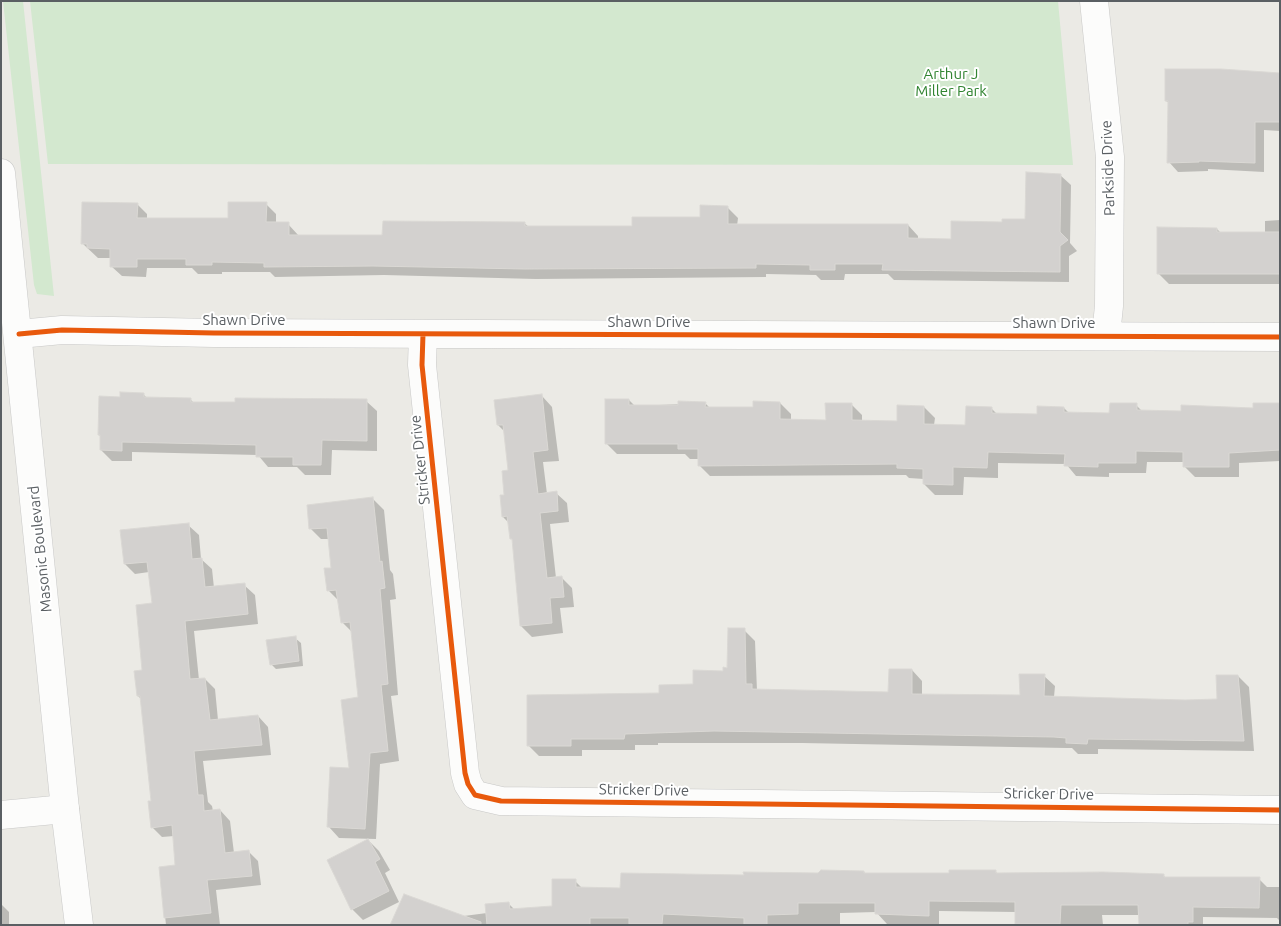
<!DOCTYPE html>
<html>
<head>
<meta charset="utf-8">
<style>
	body { margin:0 }
	#map { position:relative; width:1281px; height:926px; overflow:hidden; background:#ebeae5; font-family:Ubuntu,sans-serif }
	canvas { display:block }
	.frame { position:absolute; inset:0; border:2px solid #5a5f63; pointer-events:none }
</style>
</head>
<body>
<div id="map">
<canvas width="1281" height="926"></canvas>
<div class="frame"></div>
</div>
<script>
const ctx = document.querySelector('canvas').getContext('2d');
ctx.lineJoin = 'round';
function fillPath(path, color) { ctx.fillStyle = color; ctx.fill(path, 'evenodd'); }
const toPath = rows => new Path2D(rows.map(r => 'M' + r).join(''));
function stroke(path, color, width, dash) { ctx.strokeStyle = color; ctx.lineWidth = width; ctx.lineCap = dash ? 'butt' : 'round'; ctx.setLineDash(dash || []); ctx.stroke(path); }
function label(font, color, halo, rows, align = 'center') {
  ctx.font = font + ' Ubuntu,sans-serif'; ctx.lineWidth = 4; ctx.setLineDash([]); ctx.textBaseline = 'middle'; ctx.strokeStyle = halo; ctx.fillStyle = color; for (const [text, x, y, turn = 0] of rows) {
    ctx.save(); ctx.translate(x, y); ctx.rotate((+turn || 0) * Math.PI / 180); ctx.textAlign = isNaN(turn) ? turn : align; if (halo) ctx.strokeText(text, 0, 0); ctx.fillText(text, 0, 0); ctx.restore();
  }
}
const green = toPath([
	[3,1,23,1,54,296,37,294,34,285],
	[30,1,1058,1,1073,165,48,164]
]);
const shadow = toPath([
	[1166,71,1267,72,1269,74,1280,74,1280,131,1264,130,1264,172,1208,169,1208,171,1178,172,1169,162,1169,103,1166,101],
	[1060,175,1071,185,1070,243,1077,251,1069,256,1069,282,894,280,888,274,845,274,844,280,821,280,816,275,766,274,766,277,536,279,384,275,275,277,270,272,222,272,222,274,198,274,192,268,147,268,146,277,122,276,111,266,111,258,98,258,82,243,137,204,147,214,147,219,229,219,266,204,276,214,276,223,288,224,299,236,384,236,524,223,529,227,633,227,701,218,727,207,738,218,737,226,908,225,918,236,918,240,952,240,1003,224,1026,220],
	[1280,220,1280,284,1169,284,1158,273,1217,229,1221,233,1265,233,1265,221],
	[143,394,147,398,190,399,194,403,366,401,377,411,377,451,332,450,331,475,305,475,297,467,268,467,258,455,132,452,132,461,112,461,101,450,101,437,99,435,121,398],
	[542,396,552,407,559,461,543,462,547,494,556,493,567,503,569,522,550,524,556,578,561,577,572,588,574,607,560,608,563,633,532,637,521,626,513,541,509,523,503,517,510,472,505,432,498,425],
	[629,400,635,406,705,403,710,408,754,409,780,403,791,414,791,421,827,421,851,404,862,415,862,422,899,422,924,407,935,418,934,425,966,426,991,408,997,414,1038,415,1064,408,1069,413,1111,414,1136,405,1143,412,1183,412,1254,409,1280,404,1280,461,1239,463,1239,477,1195,477,1184,466,1184,462,1147,462,1146,473,1109,473,1109,477,1076,476,1066,464,998,463,998,478,964,477,963,495,935,495,924,484,924,479,909,478,906,475,710,476,699,465,699,459,690,459,685,454,617,454,606,443],
	[373,499,384,510,390,570,393,574,396,599,390,600,398,695,391,696,399,761,380,764,376,839,339,838,329,827,350,770,359,699,353,633,342,622,339,601,328,590,333,569,330,539,321,539,310,528],
	[188,525,199,535,201,559,212,569,214,588,244,585,255,595,258,624,194,631,199,680,205,679,215,689,218,720,258,716,268,727,271,755,203,761,208,802,212,806,213,811,220,810,230,821,234,853,248,851,258,861,261,885,216,890,220,925,166,925,160,868,177,867,174,836,162,837,152,827,152,802,142,700,138,696,153,604,149,572,135,574,125,564],
	[744,630,755,641,757,691,889,693,912,670,922,681,922,695,1021,696,1044,676,1055,686,1054,697,1185,701,1219,700,1238,676,1249,687,1254,751,1098,749,1098,754,1078,754,1072,748,1066,748,802,743,658,743,658,745,635,745,635,750,582,750,582,756,539,756,528,745,660,694,694,686,725,672,728,669],
	[295,638,301,643,303,666,276,669,271,664],
	[368,840,379,851,390,870,385,873,399,902,363,920,352,909],
	[995,871,998,874,1163,875,1166,878,1259,879,1267,887,1280,887,1280,921,1277,918,1203,917,1203,925,1140,925,1139,915,1102,915,1103,925,1017,925,1016,912,939,911,939,925,887,924,876,912,840,913,840,925,394,925,487,913,508,903,515,910,554,907,575,881,583,889,621,889,622,874,745,877,864,872,866,874,950,874],
	[1,904,9,912,9,925,1,925]
]);
const building = toPath([
	[1165,69,1221,69,1280,73,1280,122,1255,122,1255,163,1199,161,1199,162,1167,163,1168,101,1165,101,1165,69],
	[1026,172,1061,174,1060,232,1068,240,1060,246,1060,272,882,270,883,264,835,264,835,270,810,270,810,265,756,264,756,268,525,269,373,266,264,267,264,263,212,262,212,265,186,265,186,259,137,259,137,267,110,267,110,249,87,248,87,244,81,244,82,202,138,203,137,218,228,218,228,202,267,202,266,222,289,222,289,235,382,235,383,221,525,222,525,226,632,226,632,217,700,217,700,205,728,206,728,224,908,224,908,238,951,239,951,221,1002,222,1002,219,1025,219,1026,172],
	[1157,227,1217,228,1217,232,1280,232,1280,274,1157,274,1157,227],
	[120,392,144,393,144,397,191,398,191,402,235,402,235,398,367,399,367,441,322,440,321,465,293,465,293,457,256,457,256,445,122,442,122,451,100,450,100,435,98,435,99,396,120,397,120,392],
	[542,394,548,450,533,452,538,494,557,491,558,511,540,513,547,578,562,576,564,597,550,598,552,623,520,626,512,539,510,539,507,516,502,517,500,495,504,495,502,471,508,470,503,425,497,425,494,400,542,394],
	[605,399,629,399,629,405,678,405,678,401,706,402,705,407,753,407,753,401,780,402,780,419,826,420,825,403,852,403,852,420,897,421,897,405,924,406,924,424,965,425,966,406,992,407,992,413,1037,414,1037,406,1064,407,1064,412,1109,413,1110,403,1137,403,1137,410,1181,411,1181,405,1253,408,1253,403,1280,403,1280,450,1229,453,1229,467,1183,467,1183,452,1136,451,1136,463,1098,463,1098,467,1064,466,1065,454,988,452,987,468,953,467,953,485,923,484,923,469,897,468,897,464,698,466,698,449,678,449,678,444,605,444,605,399],
	[373,497,380,562,382,561,385,588,380,589,388,684,381,685,388,751,370,753,365,829,327,827,330,767,349,768,341,700,358,697,350,622,341,623,336,590,327,591,324,568,331,568,327,528,309,529,307,505,373,497],
	[189,523,192,559,202,558,205,587,245,583,248,614,185,621,190,679,205,678,210,720,258,715,262,745,194,751,198,795,203,795,204,811,220,809,225,853,249,850,252,876,207,880,211,913,164,918,159,867,175,865,172,825,151,828,148,801,151,801,140,696,137,696,134,671,142,670,136,605,152,603,147,562,124,564,120,530,189,523],
	[728,628,745,628,746,684,752,684,752,689,888,692,889,669,912,669,912,694,1020,695,1019,674,1045,674,1044,696,1185,700,1217,699,1216,675,1238,675,1244,741,1088,739,1087,744,1066,743,1066,738,1054,737,714,731,625,734,624,739,571,739,571,746,527,746,527,695,659,693,659,685,693,684,693,670,723,671,723,667,727,668,728,628],
	[296,636,299,661,270,665,266,640,296,636],
	[368,839,380,859,375,862,389,891,351,910,327,860,368,839],
	[821,870,864,871,864,873,949,873,949,870,996,870,996,873,1103,872,1164,874,1164,877,1260,877,1259,908,1193,907,1193,922,1188,922,1188,925,1139,925,1138,905,1061,905,1060,924,1015,924,1015,902,929,901,929,916,875,914,875,903,798,903,798,914,767,915,767,925,744,925,744,918,663,914,662,924,629,924,629,918,590,918,590,925,487,925,485,904,509,902,510,909,552,906,552,879,576,879,576,887,620,888,621,873,744,875,743,872,818,873,821,870],
	[404,894,481,922,481,925,390,925,404,894]
]);
const minor = toPath([
	[1094,1,1110,157,1109,306,1106,335],
	[19,334,62,330,214,333,1280,337],
	[423,334,422,365,465,773,468,784,475,795,501,801,1280,810],
	[1,815,65,809]
]);
const tertiary = toPath([
	[1,173,65,809,79,925]
]);
const cycleway = toPath([
	[19,334,62,330,214,333,1280,337],
	[423,334,422,365,465,773,468,784,475,795,501,801,1280,810]
]);
const parkNames = [
	["Arthur J",951,74],
	["Miller Park",951,91]
];
const streetNames = [
	["Parkside Drive",1108,168,-92],
	["Shawn Drive",244,320],
	["Shawn Drive",649,322],
	["Shawn Drive",1054,323],
	["Stricker Drive",420,460,-96],
	["Masonic Boulevard",40,549,-96],
	["Stricker Drive",644,790,1],
	["Stricker Drive",1049,794,1]
];
fillPath(green, '#d3e8cf');
fillPath(shadow, '#0003');
fillPath(building, '#d3d1cf');
stroke(building, '#dad8d4', 1);
stroke(minor, '#c8c8c7', 29);
stroke(tertiary, '#c8c8c7', 29);
stroke(minor, '#fcfcfb', 28);
stroke(tertiary, '#fcfcfb', 28);
stroke(cycleway, '#e8590c', 5);
label('15px', '#318431', '#fff', parkNames);
label('15px', '#5a5f63', '#fff', streetNames);
</script>
</body>
</html>
